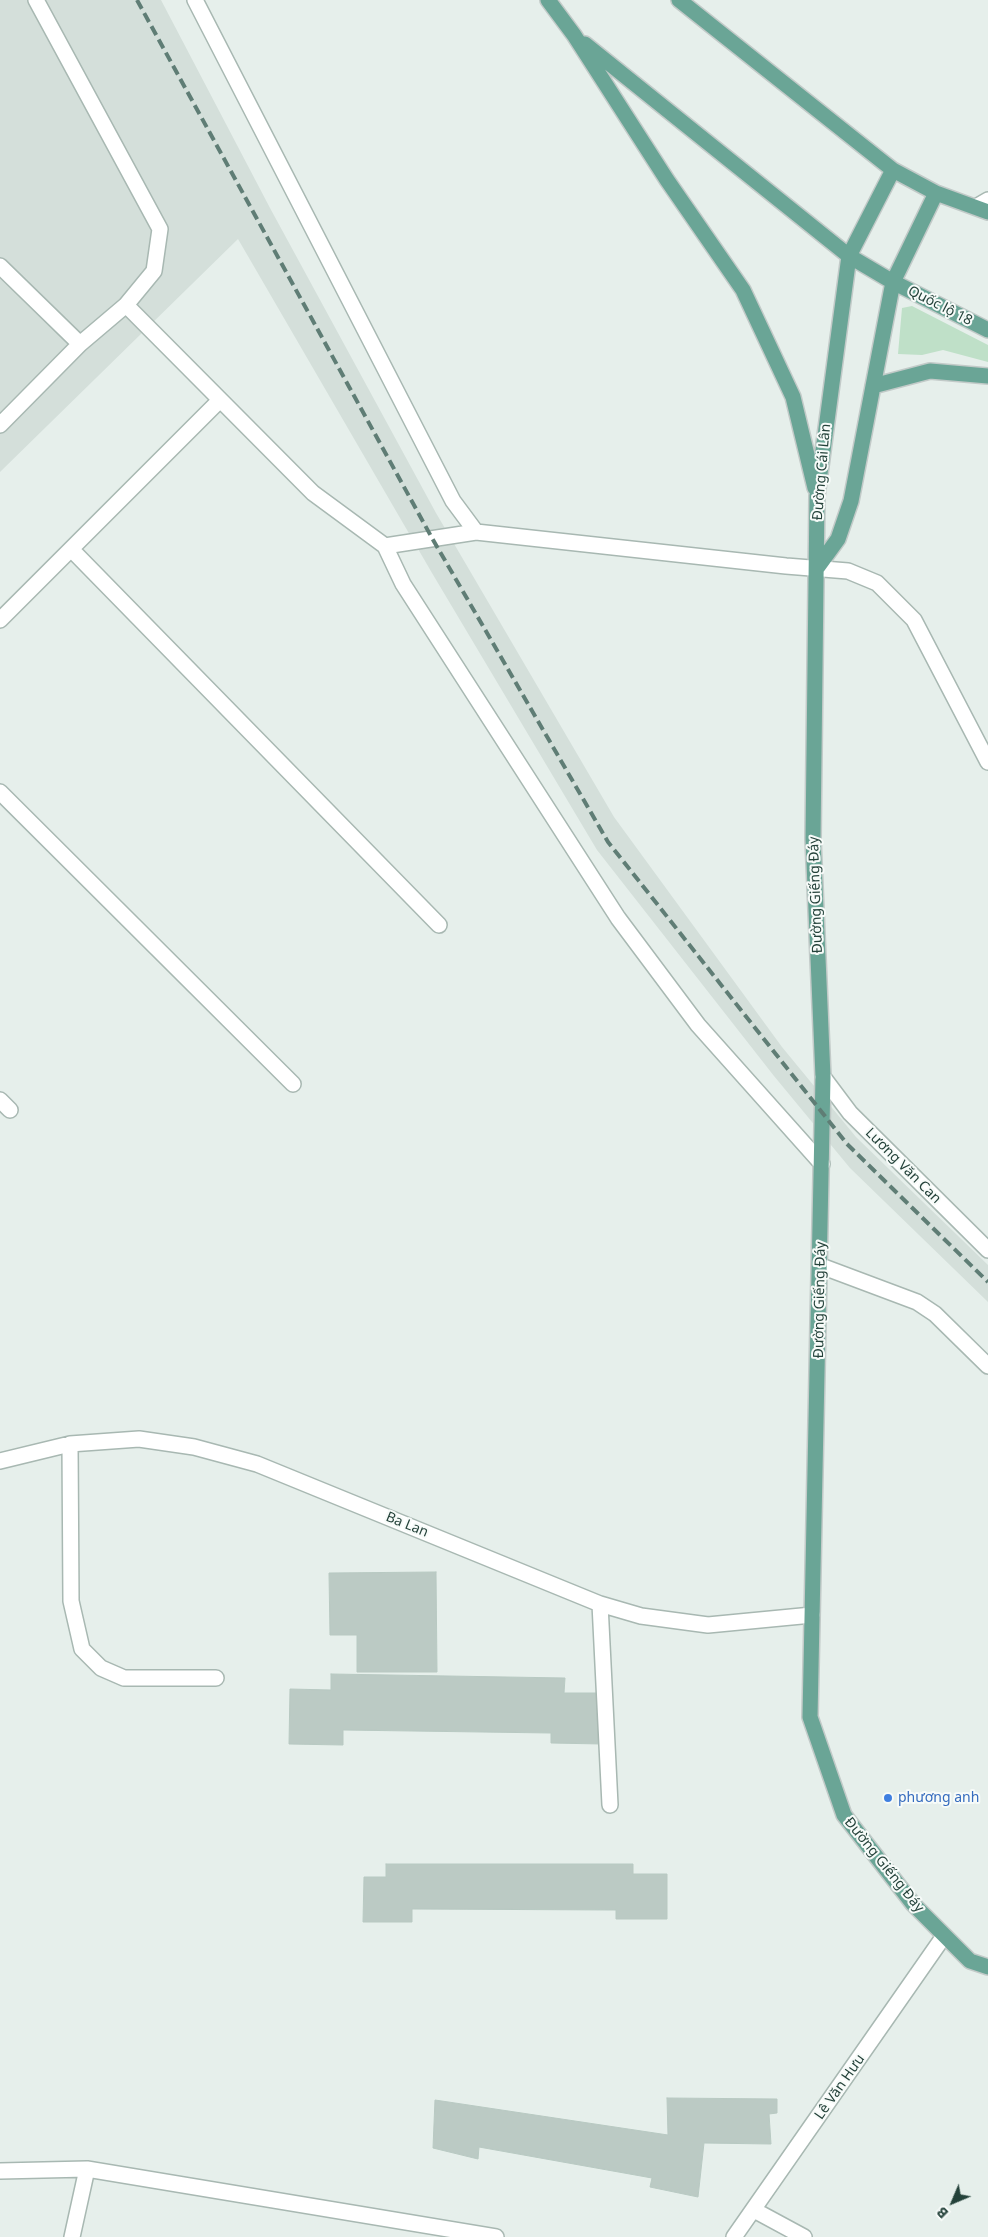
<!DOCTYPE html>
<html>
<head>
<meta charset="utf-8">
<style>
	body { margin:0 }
	#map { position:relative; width:988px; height:2237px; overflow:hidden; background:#e6efeb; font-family:"Noto Sans",sans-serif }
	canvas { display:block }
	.north { position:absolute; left:928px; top:2177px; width:50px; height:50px; -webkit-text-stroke:4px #f7fbf9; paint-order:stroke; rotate:225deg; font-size:14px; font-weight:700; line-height:20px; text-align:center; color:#24423a }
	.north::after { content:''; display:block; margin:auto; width:18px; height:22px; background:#24423a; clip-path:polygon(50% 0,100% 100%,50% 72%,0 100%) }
</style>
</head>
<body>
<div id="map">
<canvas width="988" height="2237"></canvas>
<div class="north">B</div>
</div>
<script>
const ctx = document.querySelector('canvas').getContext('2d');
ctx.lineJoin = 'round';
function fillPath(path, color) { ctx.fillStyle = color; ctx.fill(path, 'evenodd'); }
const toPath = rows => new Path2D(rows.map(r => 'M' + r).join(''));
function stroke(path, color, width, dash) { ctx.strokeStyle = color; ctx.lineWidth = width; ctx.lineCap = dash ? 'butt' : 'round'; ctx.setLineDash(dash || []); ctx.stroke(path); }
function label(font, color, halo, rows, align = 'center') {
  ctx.font = font + ' "Noto Sans",sans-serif'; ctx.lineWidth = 4; ctx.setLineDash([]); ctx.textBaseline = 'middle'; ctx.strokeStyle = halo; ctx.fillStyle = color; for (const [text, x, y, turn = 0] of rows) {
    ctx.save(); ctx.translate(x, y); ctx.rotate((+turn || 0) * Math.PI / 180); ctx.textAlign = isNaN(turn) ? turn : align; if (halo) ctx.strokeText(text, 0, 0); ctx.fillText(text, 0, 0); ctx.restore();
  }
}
const built = toPath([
	[0,0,161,0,270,208,436,513,614,817,782,1047,856,1137,988,1265,988,1302,850,1168,774,1076,597,850,432,573,238,239,0,472]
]);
const green = toPath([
	[912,306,988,345,988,362,943,350,922,355,898,354,902,308]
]);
const building = toPath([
	[436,1572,437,1672,357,1672,357,1635,330,1635,329,1573,436,1572],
	[331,1674,565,1678,564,1693,602,1693,602,1744,551,1743,551,1733,343,1730,343,1745,289,1744,290,1689,331,1690,331,1674],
	[386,1864,633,1864,633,1874,667,1874,667,1919,616,1919,616,1910,412,1909,412,1922,363,1922,364,1877,386,1877,386,1864],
	[667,2098,777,2099,777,2113,769,2114,771,2144,704,2143,698,2197,650,2187,652,2178,479,2147,478,2159,433,2148,435,2100,668,2135,667,2098]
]);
const minor = toPath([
	[195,0,453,501,476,532],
	[976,207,988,200],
	[0,266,80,344],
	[126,305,313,493,385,546,403,584,618,918,698,1025,822,1164],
	[0,425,80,344,126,305,154,271,160,229,36,0],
	[385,546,476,532,786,566,848,571,877,583,914,620,988,762],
	[71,549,439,925],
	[0,620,220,400],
	[0,792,293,1084],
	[823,1077,850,1113,988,1250],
	[0,1100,10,1110],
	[821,1266,917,1302,935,1314,988,1366],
	[70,1444,71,1601,82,1649,101,1668,124,1678,216,1678],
	[0,1461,70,1444,139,1439,194,1447,257,1464,600,1604,641,1616,708,1625,812,1615],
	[600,1604,610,1805],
	[0,2171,87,2169,496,2237],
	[754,2210,804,2237],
	[72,2237,87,2169],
	[734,2237,944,1936]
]);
const major = toPath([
	[548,0,574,35,667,180,743,290,793,397,815,488],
	[679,0,893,170,936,193,988,212],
	[585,44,849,256,893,282,988,330],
	[893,170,849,256,817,496,813,839,823,1077,810,1717,844,1815,913,1904,970,1961,988,1967],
	[873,386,930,371,988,376],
	[817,568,838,539,851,501,893,282,936,193]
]);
const rail = toPath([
	[137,0,432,538,608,842,847,1144,988,1282]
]);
const markers = [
	[888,1798,5,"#3f7fe0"]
];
const streetNames = [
	["Quốc lộ 18",940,306,27],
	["Đường Cái Lân",822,472,-85],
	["Đường Giếng Đáy",816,895,-92],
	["Lương Văn Can",903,1166,45],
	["Đường Giếng Đáy",820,1300,-89],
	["Ba Lan",407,1525,22],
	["Đường Giếng Đáy",884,1865,51],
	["Lê Văn Hưu",840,2087,-55]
];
const shopNames = [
	["phương anh",898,1798]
];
fillPath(built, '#d4dfda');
fillPath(green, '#bfe0c8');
fillPath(building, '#bbcac4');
stroke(building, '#b8c9c2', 1);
stroke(minor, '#a8b8b2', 18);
stroke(major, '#c2cac8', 18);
stroke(minor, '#fff', 15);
stroke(major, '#6aa596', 15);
stroke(rail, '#5f7d75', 4, [10, 5]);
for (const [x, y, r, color] of markers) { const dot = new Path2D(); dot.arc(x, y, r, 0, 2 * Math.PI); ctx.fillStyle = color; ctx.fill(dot); stroke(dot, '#f7fbf9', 2); }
label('14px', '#24423a', '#f7fbf9', streetNames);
label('14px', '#366cbe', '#f7fbf9', shopNames, 'left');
</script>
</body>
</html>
